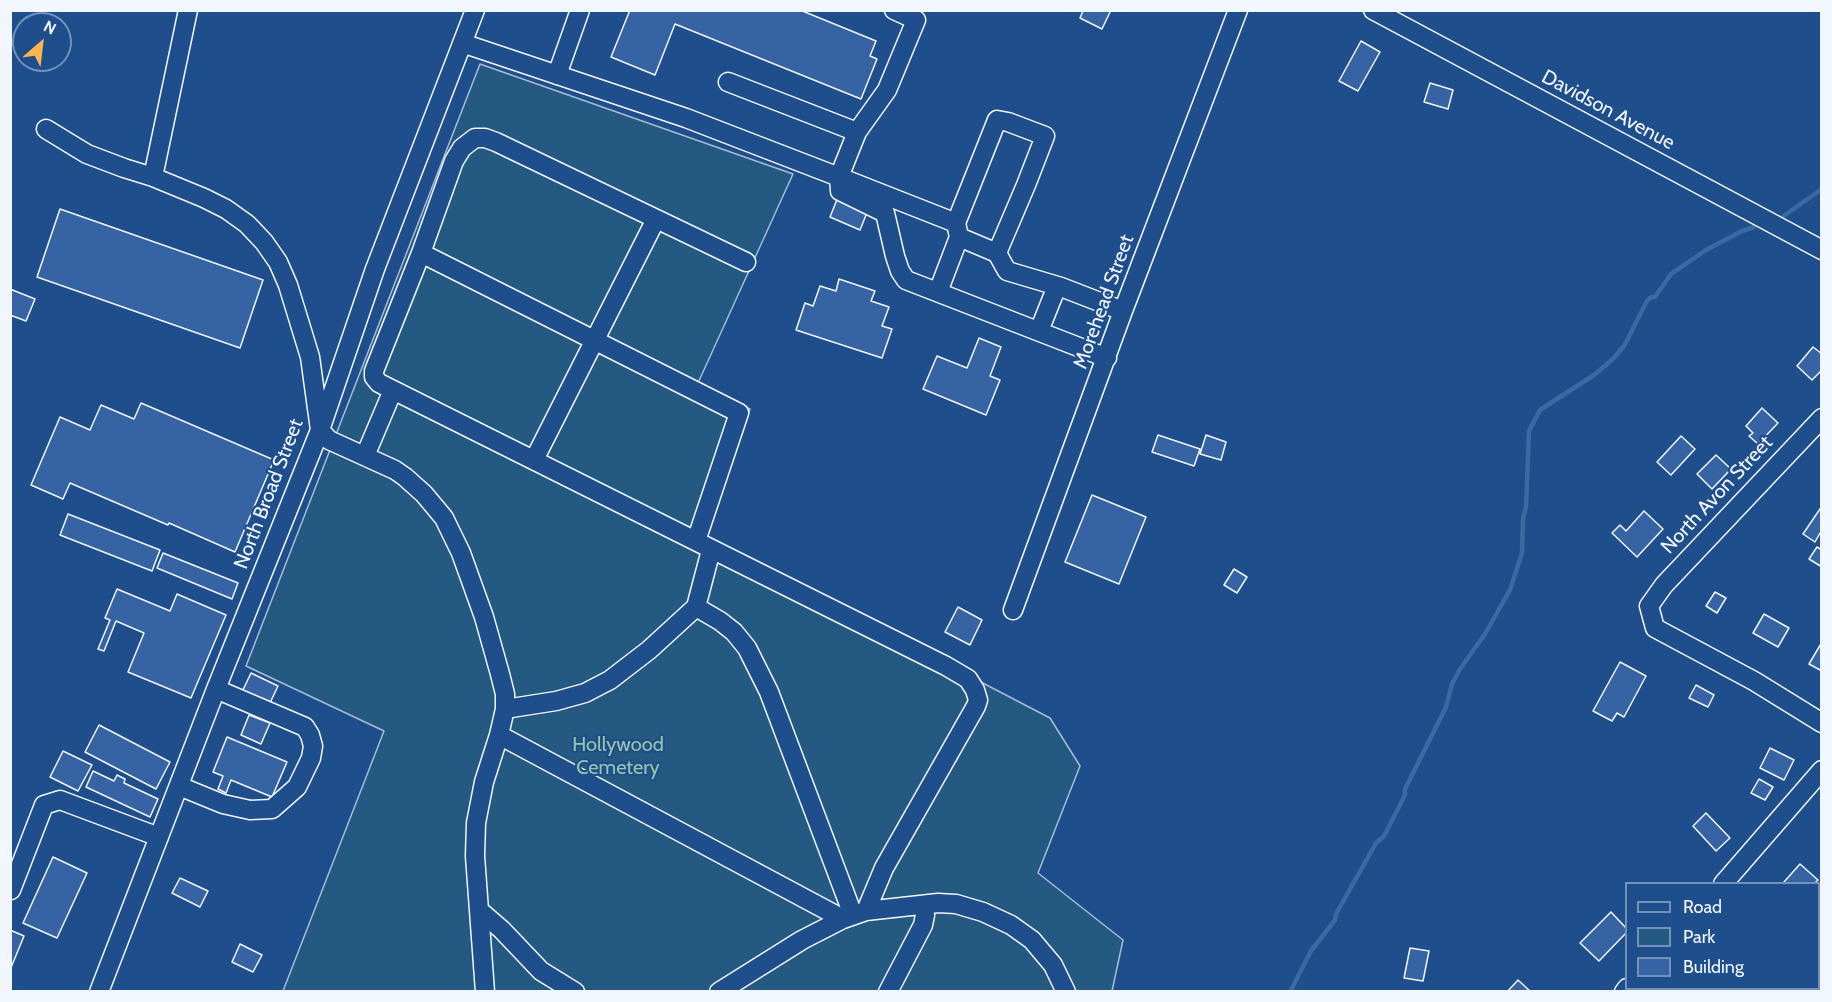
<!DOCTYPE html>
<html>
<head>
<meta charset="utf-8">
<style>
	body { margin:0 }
	#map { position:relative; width:1832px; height:1002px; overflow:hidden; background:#1f4e8c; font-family:Cabin,sans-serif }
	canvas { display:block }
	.frame { position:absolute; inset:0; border:12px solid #f2f6ff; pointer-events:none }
	.legend { position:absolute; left:1625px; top:882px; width:195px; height:108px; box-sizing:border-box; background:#1f4e8c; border:2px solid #7391ba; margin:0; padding:8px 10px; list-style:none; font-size:18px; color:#f2f6ff }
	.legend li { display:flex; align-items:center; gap:12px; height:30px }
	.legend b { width:30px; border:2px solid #7391ba }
	.north { position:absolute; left:12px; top:12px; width:60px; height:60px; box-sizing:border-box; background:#1f4e8c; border:2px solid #7391ba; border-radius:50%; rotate:28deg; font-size:16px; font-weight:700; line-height:24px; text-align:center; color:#f2f6ff }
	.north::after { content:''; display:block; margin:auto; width:21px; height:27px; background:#ffb74d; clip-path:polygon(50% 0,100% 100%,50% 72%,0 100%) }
</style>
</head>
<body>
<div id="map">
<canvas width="1832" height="1002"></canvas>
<div class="frame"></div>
<ul class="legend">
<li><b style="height:8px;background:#1f4e8c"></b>Road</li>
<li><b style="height:16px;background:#245a82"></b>Park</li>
<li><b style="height:16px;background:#3563a3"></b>Building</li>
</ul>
<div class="north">N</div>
</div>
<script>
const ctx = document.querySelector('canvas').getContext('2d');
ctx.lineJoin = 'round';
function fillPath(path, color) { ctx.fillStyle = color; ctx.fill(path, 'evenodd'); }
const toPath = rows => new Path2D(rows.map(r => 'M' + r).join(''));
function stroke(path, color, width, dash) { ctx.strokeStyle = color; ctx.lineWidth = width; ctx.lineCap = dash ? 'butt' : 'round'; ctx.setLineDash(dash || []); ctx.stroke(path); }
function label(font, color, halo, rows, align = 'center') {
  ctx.font = font + ' Cabin,sans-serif'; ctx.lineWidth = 4.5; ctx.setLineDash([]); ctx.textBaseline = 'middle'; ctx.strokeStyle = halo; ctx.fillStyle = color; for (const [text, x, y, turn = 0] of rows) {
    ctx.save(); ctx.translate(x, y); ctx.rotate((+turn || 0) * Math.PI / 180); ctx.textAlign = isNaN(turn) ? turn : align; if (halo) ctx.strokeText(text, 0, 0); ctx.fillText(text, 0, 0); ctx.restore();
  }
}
const green = toPath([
	[480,64,793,174,698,383,750,409,706,539,1050,718,1080,766,1038,873,1123,940,1112,991,283,991,384,731,246,666,480,64]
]);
const stream = toPath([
	[1782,217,1822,189],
	[1290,992,1311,951,1335,920,1336,914,1376,843,1384,836,1405,795,1405,789,1446,707,1452,684,1460,669,1485,634,1510,590,1522,553,1523,518,1526,507,1529,431,1540,410,1594,375,1613,359,1624,346,1647,301,1651,297,1655,297,1671,274,1706,250,1742,231,1754,227]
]);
const building = toPath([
	[630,10,800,10,876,41,870,56,877,59,861,99,675,24,655,75,611,57,630,10],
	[1081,10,1111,10,1102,29,1080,18,1083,11,1081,10],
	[1361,41,1380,52,1358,91,1339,81,1361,41],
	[1430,83,1453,90,1448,109,1424,102,1430,83],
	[838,197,868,210,860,230,830,217,838,197],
	[60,209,263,280,240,348,37,277,60,209],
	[839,279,875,291,871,301,889,307,882,326,892,329,882,358,796,330,805,303,813,306,820,286,836,291,839,279],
	[10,289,35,299,26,321,10,315,10,289],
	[979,338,1001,347,990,376,1000,380,986,415,923,389,937,356,967,368,979,338],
	[1813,347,1822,354,1822,370,1812,380,1797,366,1813,347],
	[141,403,274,460,235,552,169,523,168,525,70,483,63,499,31,485,60,417,90,430,101,405,134,419,141,403],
	[1762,408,1778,423,1758,444,1749,436,1753,433,1746,426,1762,408],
	[1158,435,1200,449,1194,466,1152,452,1158,435],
	[1206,435,1226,442,1221,460,1200,454,1206,435],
	[1681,436,1695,449,1671,475,1657,462,1681,436],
	[1716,455,1731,469,1712,489,1697,474,1716,455],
	[1092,495,1146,517,1119,584,1065,562,1092,495],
	[1822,506,1822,534,1820,533,1815,542,1803,534,1822,506],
	[1644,511,1663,529,1637,557,1612,533,1620,525,1626,531,1644,511],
	[68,514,160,550,152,571,60,535,68,514],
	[1817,547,1822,550,1822,567,1809,559,1817,547],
	[163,553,238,583,232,599,157,568,163,553],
	[1234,569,1247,577,1237,593,1224,585,1234,569],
	[117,589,170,611,177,594,226,615,191,698,128,672,144,633,116,621,104,651,98,649,110,620,105,618,117,589],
	[1715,592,1726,598,1717,613,1706,606,1715,592],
	[958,607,982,620,970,645,945,632,958,607],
	[1764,614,1789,628,1778,647,1753,633,1764,614],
	[1822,642,1822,671,1809,664,1822,642],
	[1620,662,1646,676,1624,717,1617,713,1612,721,1593,711,1620,662],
	[251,673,278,686,269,705,242,692,251,673],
	[1696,685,1714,695,1708,707,1689,698,1696,685],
	[249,715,270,723,261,744,241,735,249,715],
	[99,725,170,762,156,789,85,752,99,725],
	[227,737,287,762,272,797,231,780,226,793,218,789,223,776,213,772,227,737],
	[1770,748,1794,760,1784,780,1760,768,1770,748],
	[63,751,92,765,78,791,50,777,63,751],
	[93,771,114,781,117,775,125,779,124,783,158,799,150,817,86,787,93,771],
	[1759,779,1773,787,1765,800,1751,793,1759,779],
	[1706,813,1730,838,1716,851,1693,826,1706,813],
	[53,857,87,873,57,938,23,923,53,857],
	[1800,864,1818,880,1814,884,1786,884,1784,882,1800,864],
	[180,878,208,891,200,907,172,893,180,878],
	[1611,912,1626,928,1626,933,1599,961,1580,943,1611,912],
	[10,930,24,936,10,970,10,930],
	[240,944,262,955,253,972,232,962,240,944],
	[1410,948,1429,951,1423,981,1404,978,1410,948],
	[1518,980,1531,992,1507,992,1518,980]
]);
const minor = toPath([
	[894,10,916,20,887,90,857,132,839,177,956,223],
	[1373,10,1822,250],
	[462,43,686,118,839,177,840,191,885,213,895,256,900,271,906,280,1107,358],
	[557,75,580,10],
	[728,82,857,132],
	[46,129,87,154,124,168,153,177,204,198,226,209,247,224,264,242,278,262,288,285,310,357,320,430,329,440,395,470,405,477,424,494,444,518,461,553,484,617,500,674,505,694,505,709,499,735,484,782,476,823,475,856,485,992],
	[153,177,188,10],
	[421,253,739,413,696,541],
	[997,253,1026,185,1045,136,1008,122,997,120,956,223,959,237,997,253,1007,271,1061,287,1123,311],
	[746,262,496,142,485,138,475,138,462,148,454,161,421,253,374,371,374,377,379,383,946,666,968,679,975,690,978,700,976,706,884,868,866,911],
	[938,292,959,237],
	[1039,331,1057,286],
	[1822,418,1664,585,1649,606,1655,628,1754,681,1822,723],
	[365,456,393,390],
	[534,460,656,219],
	[696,607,720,621,734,632,747,648,769,692,853,915],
	[1013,610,1123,311,1238,10],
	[505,709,556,701,585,693,610,680,649,650,696,607,711,550],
	[499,735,843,919,866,911,938,903,956,904,983,912,1011,925,1032,940,1053,965,1066,992],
	[179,786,223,804,250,810,272,809,297,787,311,758,313,746,310,735,305,727,216,689],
	[1723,884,1822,770],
	[11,890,44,805,60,800,159,837],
	[480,911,502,930,541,971,575,992],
	[99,992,216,689,320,430,375,269,475,10],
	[719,992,802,940,843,919],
	[888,992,923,925,925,915,924,905],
	[1624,992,1627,988]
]);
const streetNames = [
	["Davidson Avenue",1608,110,28],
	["Morehead Street",1104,302,-70],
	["North Broad Street",269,494,-69],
	["North Avon Street",1717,495,-47]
];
const parkNames = [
	["Hollywood",618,745],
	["Cemetery",618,768]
];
fillPath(green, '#245a82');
stroke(green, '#a8bbd7', 1.5);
stroke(stream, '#3b69a3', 4.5);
fillPath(building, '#3563a3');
stroke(building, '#f2f6ff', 1.5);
stroke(minor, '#f2f6ff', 21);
stroke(minor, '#1f4e8c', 18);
label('20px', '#f2f6ff', '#1f4e8c', streetNames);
label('20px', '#97c8a6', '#1f4e8c', parkNames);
</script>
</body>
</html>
